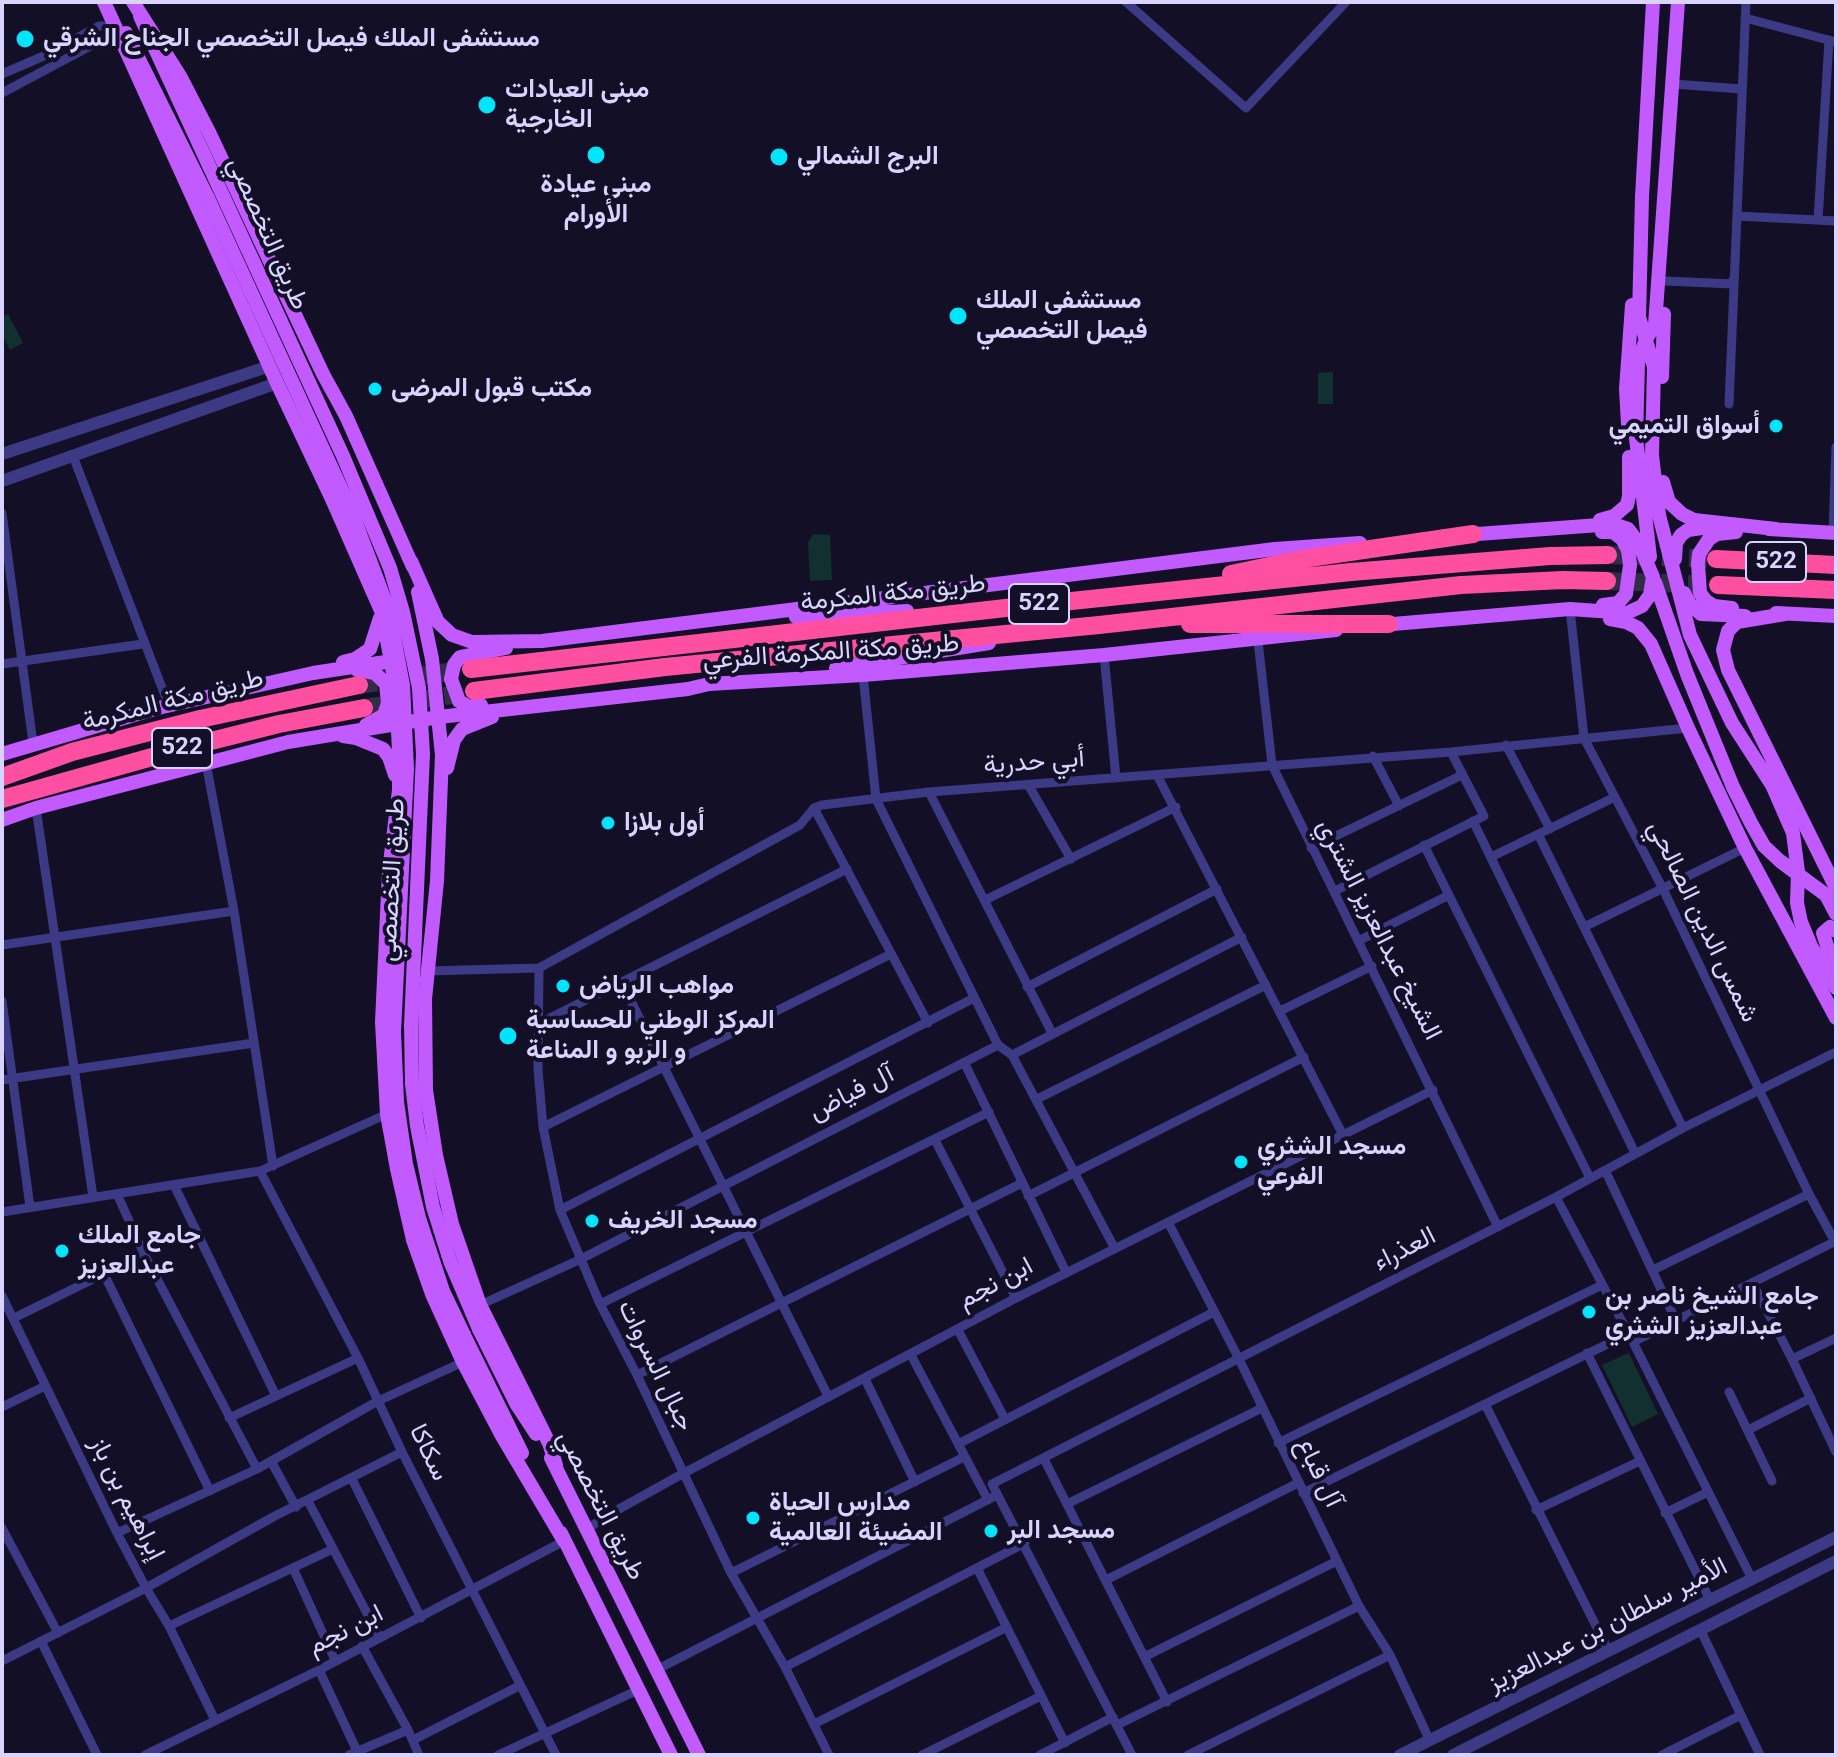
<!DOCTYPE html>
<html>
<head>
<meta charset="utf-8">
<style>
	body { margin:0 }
	#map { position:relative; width:1838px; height:1757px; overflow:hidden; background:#130f26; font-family:Roboto,sans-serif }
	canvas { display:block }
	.frame { position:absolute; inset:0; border:4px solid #d9d4ff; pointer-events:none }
</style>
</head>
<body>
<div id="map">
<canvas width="1838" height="1757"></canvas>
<div class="frame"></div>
</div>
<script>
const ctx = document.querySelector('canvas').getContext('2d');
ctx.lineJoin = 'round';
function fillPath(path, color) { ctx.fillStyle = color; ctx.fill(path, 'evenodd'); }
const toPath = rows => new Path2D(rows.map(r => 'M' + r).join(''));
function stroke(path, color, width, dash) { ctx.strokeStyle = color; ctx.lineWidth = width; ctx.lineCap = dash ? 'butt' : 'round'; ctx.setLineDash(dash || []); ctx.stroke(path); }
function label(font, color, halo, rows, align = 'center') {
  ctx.font = font + ' Roboto,Vazirmatn,sans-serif'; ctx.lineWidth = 8; ctx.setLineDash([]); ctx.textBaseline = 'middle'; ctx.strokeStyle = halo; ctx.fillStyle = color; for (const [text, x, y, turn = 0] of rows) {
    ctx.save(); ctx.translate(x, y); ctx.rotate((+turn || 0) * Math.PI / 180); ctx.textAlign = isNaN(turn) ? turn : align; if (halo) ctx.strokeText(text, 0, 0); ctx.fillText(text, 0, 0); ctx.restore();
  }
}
const green = toPath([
	[8,314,23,343,10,350,2,335,2,317],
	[1333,372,1333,404,1318,404,1318,373],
	[813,534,830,535,832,580,810,581,808,543],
	[1629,1353,1658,1414,1632,1427,1602,1365]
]);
const motorwayTunnel = toPath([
	[1608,555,1713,559],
	[1607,581,1718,585],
	[359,685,468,669],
	[364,708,472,692]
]);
const minor = toPath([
	[1126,2,1246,108,1346,2],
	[1745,18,1836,42],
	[2,74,46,55,99,26,113,26,107,37,2,93],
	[1673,84,1742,89],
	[1818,220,1829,40],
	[1737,222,1737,216,1836,221],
	[1665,281,1733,284,1733,280],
	[1729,404,1746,2],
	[73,456,169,706],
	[2,513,33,743],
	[1833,533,1836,447],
	[1570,609,1584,738,1663,889,1809,1194,1835,1242],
	[1258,641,1272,765,1498,1227],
	[1104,655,1116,778],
	[2,664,143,644],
	[863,675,876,799,998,1045],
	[1506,745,1550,829],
	[1373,756,1399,806],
	[206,763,234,911,273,1166],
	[1157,775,1343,1135],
	[1029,786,1071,859],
	[929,792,1052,1033],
	[36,808,93,1197],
	[814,808,928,1023],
	[1473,821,1635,1153],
	[1539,836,1683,1128],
	[1424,845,1590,1178],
	[1311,848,1462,775],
	[1491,857,1615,797],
	[1335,891,1484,816,1451,752],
	[985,900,1176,807],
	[1584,927,1745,848],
	[1360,940,1449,895],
	[2,945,234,911],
	[539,968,538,1069,543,1127,560,1210,600,1304,637,1375,731,1573,785,1667,829,1755],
	[427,971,539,968,800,825,814,808,822,805,929,792,1451,752,1688,728],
	[622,983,828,1396],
	[1027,987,1217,889],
	[2,1001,30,1207],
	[1280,1011,1372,966],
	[538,1024,847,869],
	[1012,1055,1242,937],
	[964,1062,1066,1272],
	[2,1080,254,1043],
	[1037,1099,1266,985],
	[543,1127,891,954],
	[935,1140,1016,1298],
	[1605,1170,1676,1321],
	[260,1171,358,1358,402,1452,556,1755],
	[174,1185,276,1396],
	[117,1194,144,1254,257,1469,271,1461,296,1507],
	[1028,1196,1304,1057],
	[1556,1197,1633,1342,1752,1579],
	[560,1210,974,998],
	[2,1212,260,1171,387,1114],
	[1168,1222,1239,1359,1359,1606,1390,1655,1430,1741],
	[1653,1270,1809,1194],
	[104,1274,210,1491],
	[1753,1284,1792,1359,1836,1452],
	[2,1296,117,1533,146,1588,169,1626,215,1720],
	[600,1304,989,1112],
	[480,1305,579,1260,998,1045,1012,1055,1114,1247],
	[14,1318,144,1254],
	[958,1330,1005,1419],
	[1633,1342,1836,1241],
	[1587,1353,1710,1600],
	[911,1355,988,1500],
	[1792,1359,1836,1338],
	[637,1375,1022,1183],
	[865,1379,915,1482],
	[1729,1392,1772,1481],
	[1485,1404,1608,1650],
	[2,1407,45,1386],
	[229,1418,358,1358],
	[1748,1430,1811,1398],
	[1278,1443,1602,1285],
	[958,1444,1214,1312],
	[1044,1459,1167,1702],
	[352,1479,421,1618],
	[1303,1493,1628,1334],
	[308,1501,380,1638],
	[1067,1504,1262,1408],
	[1536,1510,1640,1461],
	[1665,1513,1708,1492],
	[2,1528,58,1633],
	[587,1530,601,1519,684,1473,1016,1298,1433,1090],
	[117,1533,257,1469,378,1401,463,1362],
	[293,1568,335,1660],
	[977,1568,1065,1743],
	[731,1573,964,1457],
	[1106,1580,1298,1483],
	[169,1626,333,1549],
	[1701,1631,1760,1755],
	[41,1641,97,1755],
	[362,1646,408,1730,419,1755],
	[1146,1656,1337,1561],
	[2,1661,146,1588,273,1517,402,1452],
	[785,1667,1025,1543],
	[319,1670,357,1751],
	[656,1670,997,1495],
	[814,1724,1007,1627],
	[1117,1725,1359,1606],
	[413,1740,519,1686],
	[145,1755,319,1670,564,1541],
	[349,1755,408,1730],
	[498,1755,638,1690],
	[922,1755,1041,1696],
	[1040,1755,1113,1717],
	[1132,1755,992,1484,1556,1197,1683,1128,1836,1052],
	[1188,1755,1390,1655],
	[1662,1755,1741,1715]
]);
const tertiary = toPath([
	[2,454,270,366],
	[2,481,277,383],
	[1400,1755,1836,1537],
	[1453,1755,1836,1561]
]);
const primary = toPath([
	[104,2,277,383,331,497,382,613,396,689,399,752,399,790,389,871,382,1022,387,1114,397,1169,413,1240,432,1294,463,1362,502,1436,564,1541],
	[133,2,180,76,209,132,323,374,346,416,413,567],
	[1653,2,1642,197,1639,317,1654,367,1652,455,1659,515,1690,635,1732,723,1772,785,1793,833,1798,872,1797,903,1801,922,1811,946,1836,988],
	[1662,377,1664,314],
	[1628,424,1626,389,1632,305],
	[1663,482,1669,502,1682,514,1694,520,1776,529],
	[1600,520,1614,516,1627,505,1629,496,1629,457],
	[1769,529,1836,533],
	[1602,532,1613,532,1622,539,1628,550,1630,565,1626,594,1618,603,1603,605],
	[1650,557,1636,438,1638,362,1646,339,1655,325,1678,2],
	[1675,559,1676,543,1681,535,1688,530,1709,527],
	[411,561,438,622,452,635,472,642,542,641,1275,549,1360,543],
	[1655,582,1687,674,1733,787,1751,823,1764,846,1780,861,1826,895,1836,914],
	[418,592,432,659,442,755,437,881,425,999,426,1090,436,1155,452,1224,480,1305,549,1443,556,1465],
	[1684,593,1690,604,1701,614,1745,616],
	[1732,608,1714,606,1706,601,1700,593,1698,564,1699,554,1709,539,1717,534,1736,532],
	[1776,613,1836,616],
	[1785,614,1737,622,1728,631,1723,650,1728,670,1836,888],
	[796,617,907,611],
	[1610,619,1626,622,1638,628,1651,644,1688,728,1745,848,1836,1018],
	[1381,625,1570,609,1627,613,1642,606,1650,595,1653,577,1638,542,1628,529,1613,524,1464,535],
	[343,662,355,659,370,649,380,618],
	[836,668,989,643],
	[357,670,375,673,386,684,388,703,384,715,366,725],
	[481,705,469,707,459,701,451,679,454,665,460,657,506,648],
	[343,736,356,738,383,749,389,757,395,775],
	[2,754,158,708,313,673,392,661,398,663],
	[447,768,454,740,462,729,492,717],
	[2,820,36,808,288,742,439,717,688,689,709,684,863,675,1104,655,1336,630],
	[1836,931,1830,927,1823,933,1836,974],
	[479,1329,517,1405,536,1434],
	[464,1335,522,1453],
	[551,1458,699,1755],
	[561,1533,671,1755]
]);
const motorway = toPath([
	[1716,559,1836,565],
	[1231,574,1302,559,1473,534],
	[1718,585,1836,590],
	[1190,624,1389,624],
	[471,669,1023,606,1351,572,1550,556,1608,555],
	[474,691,665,667,1099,625,1461,585,1563,580,1607,581],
	[2,777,72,752,200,719,359,685],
	[2,799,195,745,279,724,364,708]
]);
const primaryBridge = toPath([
	[140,16,343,456,390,568,403,612,419,688,423,754,411,1025,412,1084,417,1126,433,1207,450,1261,479,1329],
	[126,33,207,196,351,510,389,611,403,685,407,769,394,1032,397,1102,406,1164,419,1218,443,1291,464,1335]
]);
const markers = [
	[25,39,10,"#00e5ff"],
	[487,105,10,"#00e5ff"],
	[596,155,10,"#00e5ff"],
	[779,157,10,"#00e5ff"],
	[958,316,10,"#00e5ff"],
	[375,389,8,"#00e5ff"],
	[1776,426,8,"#00e5ff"],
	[608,823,8,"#00e5ff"],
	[563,986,8,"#00e5ff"],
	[508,1036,10,"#00e5ff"],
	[1241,1162,8,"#00e5ff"],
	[592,1221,8,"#00e5ff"],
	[62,1251,8,"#00e5ff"],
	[1589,1312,8,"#00e5ff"],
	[753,1518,8,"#00e5ff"],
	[991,1531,8,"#00e5ff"]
];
const shields = [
	[1776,562,60],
	[1039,604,60],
	[182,748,60]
];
const shieldNames = [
	["522",1776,562],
	["522",1039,604],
	["522",182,748]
];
const poiNames = [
	["مستشفى الملك فيصل التخصصي الجناح الشرقي",43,39],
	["مبنى العيادات",505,90],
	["الخارجية",505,120],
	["البرج الشمالي",797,157],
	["مبنى عيادة",596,185,"center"],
	["الأورام",596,215,"center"],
	["مستشفى الملك",976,301],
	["فيصل التخصصي",976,331],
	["مكتب قبول المرضى",391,389],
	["أسواق التميمي",1760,426,"right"],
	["أول بلازا",624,823],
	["مواهب الرياض",579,986],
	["المركز الوطني للحساسية",526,1021],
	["و الربو و المناعة",526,1051],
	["مسجد الشثري",1257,1147],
	["الفرعي",1257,1177],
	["مسجد الخريف",608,1221],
	["جامع الملك",78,1236],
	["عبدالعزيز",78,1266],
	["جامع الشيخ ناصر بن",1605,1297],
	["عبدالعزيز الشثري",1605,1327],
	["مدارس الحياة",769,1503],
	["المضيئة العالمية",769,1533],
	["مسجد البر",1007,1531]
];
const streetNames = [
	["طريق التخصصي",267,234,66],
	["طريق مكة المكرمة",893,594,-6],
	["طريق مكة المكرمة الفرعي",831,653,-4],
	["طريق مكة المكرمة",173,701,-14],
	["أبي حدرية",1034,763,-4],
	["طريق التخصصي",393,880,-87],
	["شمس الدين الصالحي",1702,922,64],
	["الشيخ عبدالعزيز الشتري",1378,930,63],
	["آل فياض",852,1094,-27],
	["العذراء",1405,1250,-27],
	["ابن نجم",996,1284,-28],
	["جبال السروات",655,1366,64],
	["سكاكا",428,1453,64],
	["آل قباع",1318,1473,64],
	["إبراهيم بن باز",126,1499,63],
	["طريق التخصصي",600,1506,63],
	["الأمير سلطان بن عبدالعزيز",1608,1626,-27],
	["ابن نجم",346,1631,-27]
];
fillPath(green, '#12302f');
stroke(motorwayTunnel, '#312d47', 18, [18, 9]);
stroke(minor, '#3d3a85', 9);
stroke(tertiary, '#3d3a85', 12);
stroke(primary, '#c25bff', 14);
stroke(motorway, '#ff4fa3', 18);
stroke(primaryBridge, '#c25bff', 14);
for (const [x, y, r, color] of markers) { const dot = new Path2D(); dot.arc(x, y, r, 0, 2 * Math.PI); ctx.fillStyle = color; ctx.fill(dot); stroke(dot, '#130f26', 3); }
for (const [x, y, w] of shields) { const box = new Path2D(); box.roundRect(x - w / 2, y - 20, w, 40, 6); ctx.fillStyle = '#130f26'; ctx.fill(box); stroke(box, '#d9d4ff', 2); }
label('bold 24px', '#d9d4ff', null, shieldNames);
label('bold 26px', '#d9d4ff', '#130f26', poiNames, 'left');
label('26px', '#d9d4ff', '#130f26', streetNames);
</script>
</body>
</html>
